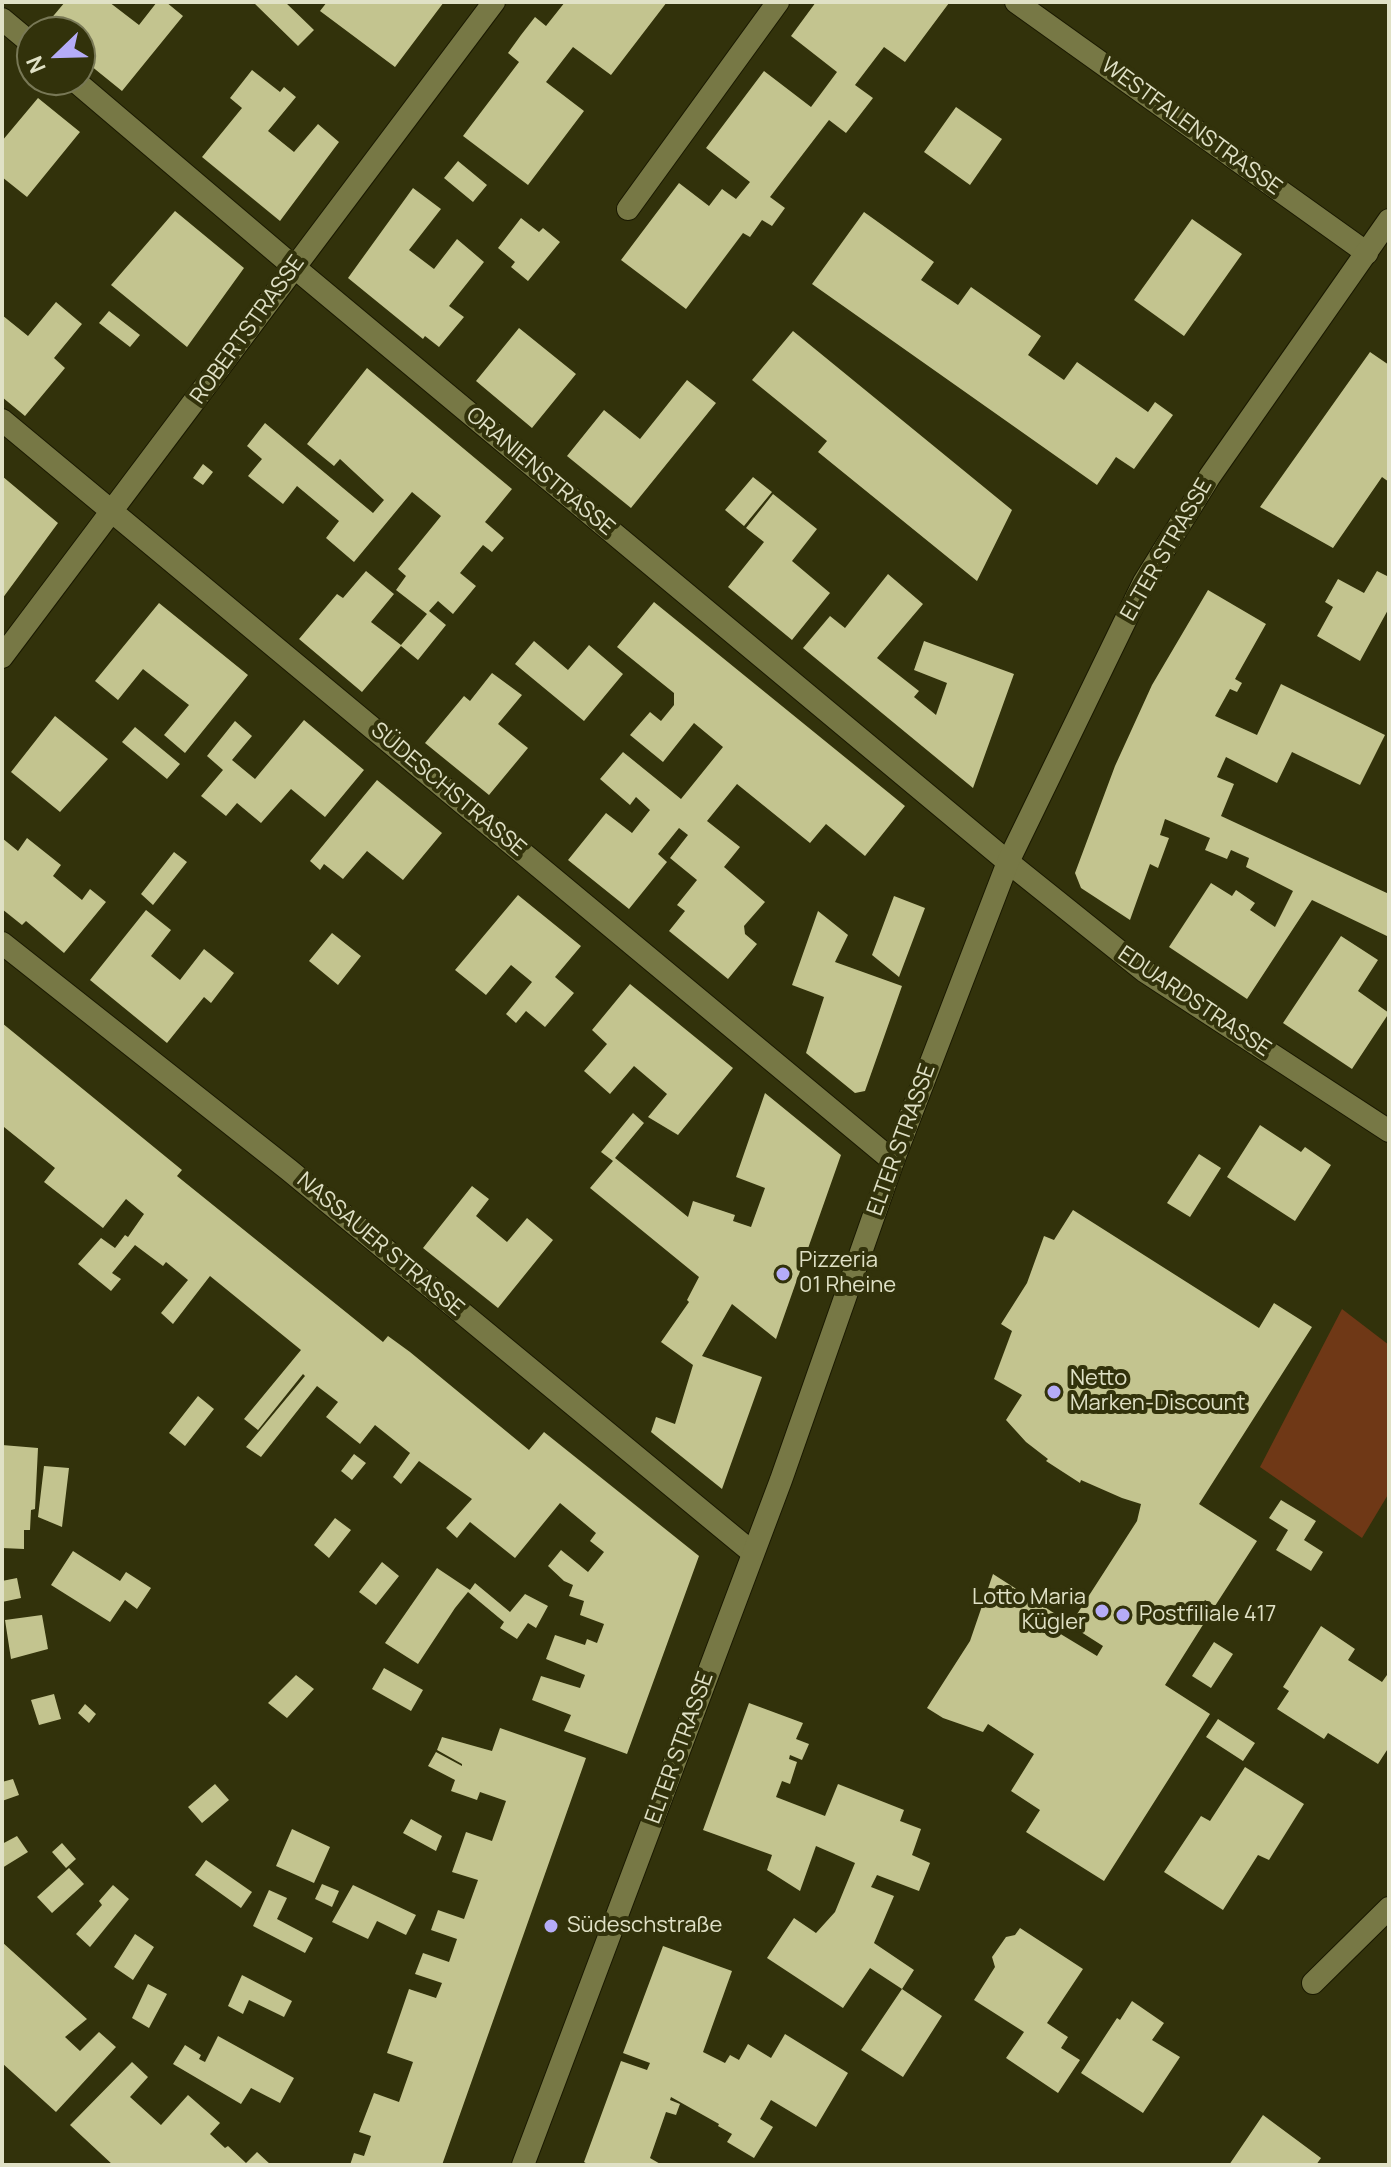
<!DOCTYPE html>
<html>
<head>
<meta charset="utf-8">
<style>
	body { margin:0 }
	#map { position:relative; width:1391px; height:2167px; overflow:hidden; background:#32320b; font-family:Manrope,sans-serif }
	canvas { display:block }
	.frame { position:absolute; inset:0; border:4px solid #e0e1c6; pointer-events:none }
	.north { position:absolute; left:16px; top:16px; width:80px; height:80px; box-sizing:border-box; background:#32320b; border:2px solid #787856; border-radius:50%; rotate:247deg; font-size:22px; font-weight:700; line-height:32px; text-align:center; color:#e0e1c6 }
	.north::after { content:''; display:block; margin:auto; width:28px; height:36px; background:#b5acf8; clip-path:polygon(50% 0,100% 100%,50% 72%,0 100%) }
</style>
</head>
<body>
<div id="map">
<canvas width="1391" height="2167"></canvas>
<div class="frame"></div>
<div class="north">N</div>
</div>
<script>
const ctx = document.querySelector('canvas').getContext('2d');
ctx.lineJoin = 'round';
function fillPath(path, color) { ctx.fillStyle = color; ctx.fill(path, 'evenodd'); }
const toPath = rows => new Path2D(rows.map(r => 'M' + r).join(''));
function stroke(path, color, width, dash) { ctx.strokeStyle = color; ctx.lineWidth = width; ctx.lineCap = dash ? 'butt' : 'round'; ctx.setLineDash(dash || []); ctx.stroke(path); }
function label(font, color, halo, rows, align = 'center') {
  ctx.font = font + ' Manrope,sans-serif'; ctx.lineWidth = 8; ctx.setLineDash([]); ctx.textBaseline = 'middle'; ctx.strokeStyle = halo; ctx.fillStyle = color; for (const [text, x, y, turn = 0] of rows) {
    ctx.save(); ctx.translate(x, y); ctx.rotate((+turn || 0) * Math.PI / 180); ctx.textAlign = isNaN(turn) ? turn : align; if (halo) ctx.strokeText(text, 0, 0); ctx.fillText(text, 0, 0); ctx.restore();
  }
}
const green = toPath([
	[1342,1309,1389,1345,1389,1493,1362,1538,1260,1467]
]);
const building = toPath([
	[65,2,109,2,139,25,157,2,166,2,183,16,122,91,80,57,80,32,50,32,44,27],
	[253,2,285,2,314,30,298,46],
	[327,2,444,2,395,67,320,11],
	[565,2,667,2,611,75,573,47,546,82,584,111,528,185,463,136,519,62,508,53,521,35,535,17,546,26],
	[816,2,949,3,905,62,884,47,855,85,873,98,846,133,829,120,770,197,785,208,772,226,762,220,750,237,743,233,686,309,621,260,679,183,709,206,722,189,736,199,750,182,706,148,764,71,811,107,837,72,791,36],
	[252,70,280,92,284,87,296,97,268,131,294,152,318,124,339,142,280,221,202,157,242,108,230,98],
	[38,98,80,132,27,197,2,177,2,141],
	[956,107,1002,139,970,185,924,152],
	[458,161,487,185,473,202,444,178],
	[413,188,441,209,409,250,434,269,457,239,484,262,449,306,464,317,439,347,425,336,423,339,348,278],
	[175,211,244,268,187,347,111,285],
	[864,212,934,262,921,280,958,305,971,287,1041,336,1028,355,1064,380,1077,362,1148,412,1155,402,1173,415,1134,469,1116,457,1097,485,812,284],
	[521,218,539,232,543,228,560,242,528,281,511,267,515,262,498,248],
	[1192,219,1242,254,1184,336,1134,300],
	[56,302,82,324,54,358,65,368,25,416,2,397,2,315,28,336],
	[109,311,140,335,130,347,99,323],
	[519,328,576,374,532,428,476,381],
	[793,331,1012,510,977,581,818,452,827,441,752,380],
	[1370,352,1389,365,1389,482,1382,477,1333,548,1260,507],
	[367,368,512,489,485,522,504,538,492,552,483,545,460,573,476,586,453,614,438,601,429,611,446,625,418,660,401,646,362,692,299,639,337,594,343,598,366,571,394,594,371,622,401,645,427,614,396,590,406,576,398,569,441,516,412,492,354,562,326,538,339,521,297,486,283,504,248,476,262,459,247,446,265,423,373,513,384,500,340,459,334,466,307,444],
	[687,380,716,403,631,508,567,456,604,410,640,439],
	[203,464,213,472,203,485,193,478],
	[2,476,58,523,2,599],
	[753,477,772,492,744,526,725,510],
	[773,494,817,529,792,561,830,593,792,640,728,587,764,542,746,528],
	[1377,571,1389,577,1389,608,1360,661,1317,636,1333,607,1325,602,1338,579,1364,593],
	[888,574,923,604,877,658,919,691,914,697,936,715,947,683,914,670,924,641,1014,674,973,788,803,648,830,616,845,628],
	[1208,590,1266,624,1235,679,1242,683,1237,692,1230,689,1215,716,1257,735,1281,684,1385,735,1360,785,1292,752,1277,783,1226,757,1217,777,1234,784,1221,816,1389,894,1389,937,1312,900,1247,999,1169,947,1211,883,1232,896,1236,890,1255,903,1250,910,1275,927,1293,891,1246,867,1249,858,1231,850,1227,859,1205,850,1210,838,1165,819,1160,835,1169,838,1158,868,1150,864,1130,920,1081,888,1075,873,1115,766,1152,685],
	[654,602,905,806,865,856,826,824,810,843,737,784,707,821,740,847,724,867,765,902,744,926,745,934,757,944,728,979,669,931,685,911,677,905,697,880,670,858,688,835,679,828,658,854,667,862,629,909,568,860,606,813,632,833,650,810,636,797,630,805,600,779,623,752,681,799,723,747,694,723,663,762,630,735,650,712,661,721,674,705,674,693,617,647],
	[159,603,248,675,185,753,164,735,189,705,167,688,143,669,118,700,95,681],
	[534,641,568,670,589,645,623,674,584,721,515,664],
	[492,673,522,695,498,724,528,748,489,795,425,743,464,696,470,701],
	[55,716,108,759,60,812,11,772],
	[304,720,364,770,325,817,291,789,261,823,237,803,226,816,201,796,223,770,207,756,235,721,252,736,232,760,255,779],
	[135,727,180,764,167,779,122,742],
	[377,780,442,833,403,880,367,851,343,879,324,864,320,870,310,861],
	[2,838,18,851,27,838,61,865,53,876,82,900,90,889,106,902,64,953,26,921,22,925,2,909],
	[174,852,187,862,153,905,141,894],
	[518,895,581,946,555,977,574,993,545,1027,526,1011,516,1023,506,1014,532,982,511,965,486,995,455,970],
	[894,896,925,908,899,977,872,955],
	[146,910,171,930,151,956,180,980,204,949,234,973,211,1003,204,997,167,1043,90,980],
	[818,911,848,935,835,962,902,986,865,1091,855,1093,806,1053,824,997,792,985],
	[332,933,361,956,338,985,309,961],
	[1341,936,1378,960,1358,991,1389,1013,1352,1069,1283,1023],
	[630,984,733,1068,678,1135,648,1117,667,1094,634,1066,610,1094,584,1071,607,1044,592,1030],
	[2,1023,182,1170,177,1176,383,1342,388,1336,410,1352,529,1450,544,1432,699,1556,627,1754,564,1731,571,1715,532,1700,541,1676,580,1688,585,1675,546,1659,555,1635,585,1645,587,1639,597,1643,604,1624,580,1615,584,1601,569,1596,573,1585,564,1581,548,1566,561,1550,588,1572,604,1552,590,1541,596,1533,560,1503,515,1558,470,1522,457,1538,446,1528,472,1499,419,1461,401,1484,393,1477,410,1453,375,1425,360,1444,326,1417,338,1402,317,1386,261,1457,246,1447,305,1376,303,1374,258,1430,244,1419,301,1350,210,1276,173,1324,161,1313,188,1280,166,1262,163,1266,135,1245,112,1273,121,1279,111,1291,78,1264,101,1238,115,1248,125,1235,128,1237,144,1214,126,1199,103,1228,44,1182,55,1168,4,1127,2,1130],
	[765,1093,841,1155,776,1339,732,1304,702,1356,762,1377,722,1489,651,1432,656,1417,675,1424,693,1365,661,1342,689,1302,687,1300,699,1277,590,1188,613,1161,601,1152,633,1113,644,1123,615,1158,688,1217,693,1201,735,1215,733,1221,751,1227,765,1188,736,1177],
	[1260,1125,1301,1152,1305,1147,1331,1165,1295,1221,1227,1177],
	[1199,1154,1221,1168,1190,1217,1167,1203],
	[472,1186,489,1199,476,1216,507,1242,527,1218,553,1240,498,1308,423,1248],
	[1073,1210,1259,1328,1274,1303,1312,1327,1199,1504,1257,1541,1215,1606,1205,1600,1196,1613,1206,1620,1165,1685,1210,1714,1104,1881,1026,1832,1040,1810,1011,1791,1034,1754,988,1724,983,1732,943,1718,927,1708,970,1641,993,1574,1057,1615,1049,1627,1097,1656,1103,1646,1070,1625,1137,1521,1141,1504,1122,1498,1081,1480,1080,1483,1046,1461,1048,1459,1026,1442,1006,1420,1022,1395,994,1379,1012,1331,1001,1324,1027,1283,1044,1236,1054,1240],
	[198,1396,214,1409,185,1446,169,1433],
	[2,1445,38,1448,35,1509,31,1510,30,1530,24,1530,24,1549,2,1548],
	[354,1454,366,1463,352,1480,341,1471],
	[44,1466,69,1468,62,1527,38,1517],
	[1281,1500,1316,1521,1304,1540,1323,1552,1311,1571,1276,1550,1288,1530,1269,1518],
	[335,1518,351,1530,329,1558,314,1545],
	[73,1551,120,1581,126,1572,151,1588,137,1609,125,1600,110,1622,51,1585],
	[382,1562,399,1576,376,1605,359,1592],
	[437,1568,470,1590,475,1583,510,1612,525,1594,548,1606,536,1628,528,1623,517,1639,500,1628,504,1622,468,1592,455,1608,418,1664,385,1643],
	[17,1578,21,1598,2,1602,2,1581],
	[42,1615,48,1649,11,1659,5,1620],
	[1321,1626,1355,1649,1348,1660,1382,1682,1387,1675,1389,1676,1389,1747,1378,1764,1328,1733,1324,1739,1277,1709,1289,1691,1283,1687],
	[1214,1642,1233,1654,1211,1688,1192,1676],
	[384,1668,423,1690,411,1711,372,1689],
	[296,1675,314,1689,287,1718,268,1703],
	[54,1694,61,1719,39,1725,31,1700],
	[749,1703,803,1723,796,1739,809,1744,802,1760,790,1755,789,1759,797,1762,790,1784,782,1781,776,1797,825,1816,838,1784,904,1810,900,1821,921,1829,912,1855,930,1863,919,1891,877,1875,871,1887,894,1896,874,1943,914,1970,902,1989,870,1968,843,2008,767,1958,794,1918,816,1933,835,1912,855,1863,816,1846,800,1891,767,1870,772,1855,703,1830],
	[85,1704,96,1714,89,1723,78,1713],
	[1218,1719,1255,1743,1243,1761,1206,1737],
	[500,1728,586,1758,442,2165,350,2165,354,2153,364,2156,371,2136,359,2132,374,2093,399,2102,413,2062,387,2053,409,1989,436,1998,442,1983,415,1974,423,1953,449,1962,457,1939,431,1930,438,1910,464,1919,478,1880,452,1872,466,1832,492,1841,506,1801,480,1792,477,1800,451,1791,455,1780,428,1766,436,1752,462,1766,462,1764,437,1750,442,1737,492,1751],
	[1245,1767,1304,1804,1269,1860,1258,1855,1223,1910,1164,1872,1201,1816,1210,1821],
	[13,1779,19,1795,2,1801,2,1782],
	[215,1784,229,1800,202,1823,188,1807],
	[411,1819,442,1836,436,1851,403,1833],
	[292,1829,330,1847,314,1883,276,1866],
	[17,1836,28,1852,2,1868,2,1844],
	[62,1843,76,1859,66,1868,52,1852],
	[206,1860,252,1892,241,1908,195,1875],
	[69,1868,84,1884,52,1913,37,1897],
	[322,1884,339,1891,332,1907,315,1899],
	[113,1885,129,1899,90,1947,76,1934,102,1905,99,1901],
	[353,1885,416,1915,406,1935,377,1921,368,1939,332,1922],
	[269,1890,287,1898,277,1919,313,1938,305,1953,253,1926],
	[1020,1928,1083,1969,1047,2023,1068,2037,1061,2048,1080,2060,1058,2093,1006,2058,1024,2032,974,2000,995,1967,992,1957,1006,1937,1015,1935],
	[135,1934,154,1947,133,1980,114,1967],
	[2,1942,87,2019,65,2037,80,2051,99,2032,116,2047,56,2112,2,2063],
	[663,1946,732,1971,703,2052,725,2063,730,2055,739,2060,748,2044,771,2058,785,2034,848,2073,816,2127,771,2100,760,2119,773,2127,754,2158,727,2142,732,2134,718,2126,719,2124,671,2097,670,2100,680,2104,676,2115,666,2112,650,2158,662,2165,589,2165,584,2162,621,2061,647,2070,650,2063,623,2053],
	[242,1975,292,2001,284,2017,249,2000,243,2014,228,2006],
	[148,1984,167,1994,149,2028,132,2018],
	[902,1989,942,2016,903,2077,861,2050],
	[1132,2001,1164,2023,1152,2040,1180,2057,1143,2113,1081,2073,1117,2018,1120,2020],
	[218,2036,294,2078,280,2103,251,2088,241,2104,173,2064,185,2045,201,2055,199,2059,205,2062],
	[132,2062,148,2077,130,2097,161,2125,188,2095,220,2123,210,2134,225,2148,228,2146,246,2163,257,2152,271,2165,113,2165,70,2125],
	[1263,2115,1321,2158,1316,2165,1229,2165]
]);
const service = toPath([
	[628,209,778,2]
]);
const minor = toPath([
	[1016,2,1367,253],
	[2,19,32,44],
	[74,80,294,267,1008,862,1144,971,1389,1131],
	[2,420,893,1161],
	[2,657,494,2],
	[2,943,289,1170,753,1553],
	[1313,1983,1389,1908]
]);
const secondary = toPath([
	[523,2165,781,1480,893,1161,1008,862,1144,582,1210,476,1389,220]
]);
const markers = [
	[783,1274,8,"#b5acf8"],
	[1054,1392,8,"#b5acf8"],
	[1102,1611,8,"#b5acf8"],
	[1123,1615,8,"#b5acf8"],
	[551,1926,8,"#b5acf8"]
];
const streetNames = [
	["WESTFALENSTRASSE",1191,127,36],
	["ROBERTSTRASSE",248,330,-54],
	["ORANIENSTRASSE",540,472,40],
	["ELTER STRASSE",1167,550,-60],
	["SÜDESCHSTRASSE",448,790,40],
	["EDUARDSTRASSE",1194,1002,34],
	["ELTER STRASSE",902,1140,-70],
	["NASSAUER STRASSE",380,1245,40],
	["ELTER STRASSE",680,1748,-70]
];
const poiNames = [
	["Pizzeria",799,1261],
	["01 Rheine",799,1286],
	["Netto",1070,1379],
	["Marken-Discount",1070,1404],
	["Lotto Maria",1086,1598,"right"],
	["Kügler",1086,1623,"right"],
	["Postfiliale 417",1139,1615],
	["Südeschstraße",567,1926]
];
fillPath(green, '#6f3816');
fillPath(building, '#c3c48f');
stroke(service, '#1a1901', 24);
stroke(minor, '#1a1901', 24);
stroke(secondary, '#1a1901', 24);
stroke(service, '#777845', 22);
stroke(minor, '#777845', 22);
stroke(secondary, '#777845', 22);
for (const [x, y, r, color] of markers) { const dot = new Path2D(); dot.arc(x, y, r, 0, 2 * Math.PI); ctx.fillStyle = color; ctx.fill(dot); stroke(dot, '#32320b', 3); }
label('22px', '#e0e1c6', '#32320b', streetNames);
label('22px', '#e0e1c6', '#32320b', poiNames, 'left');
</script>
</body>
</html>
